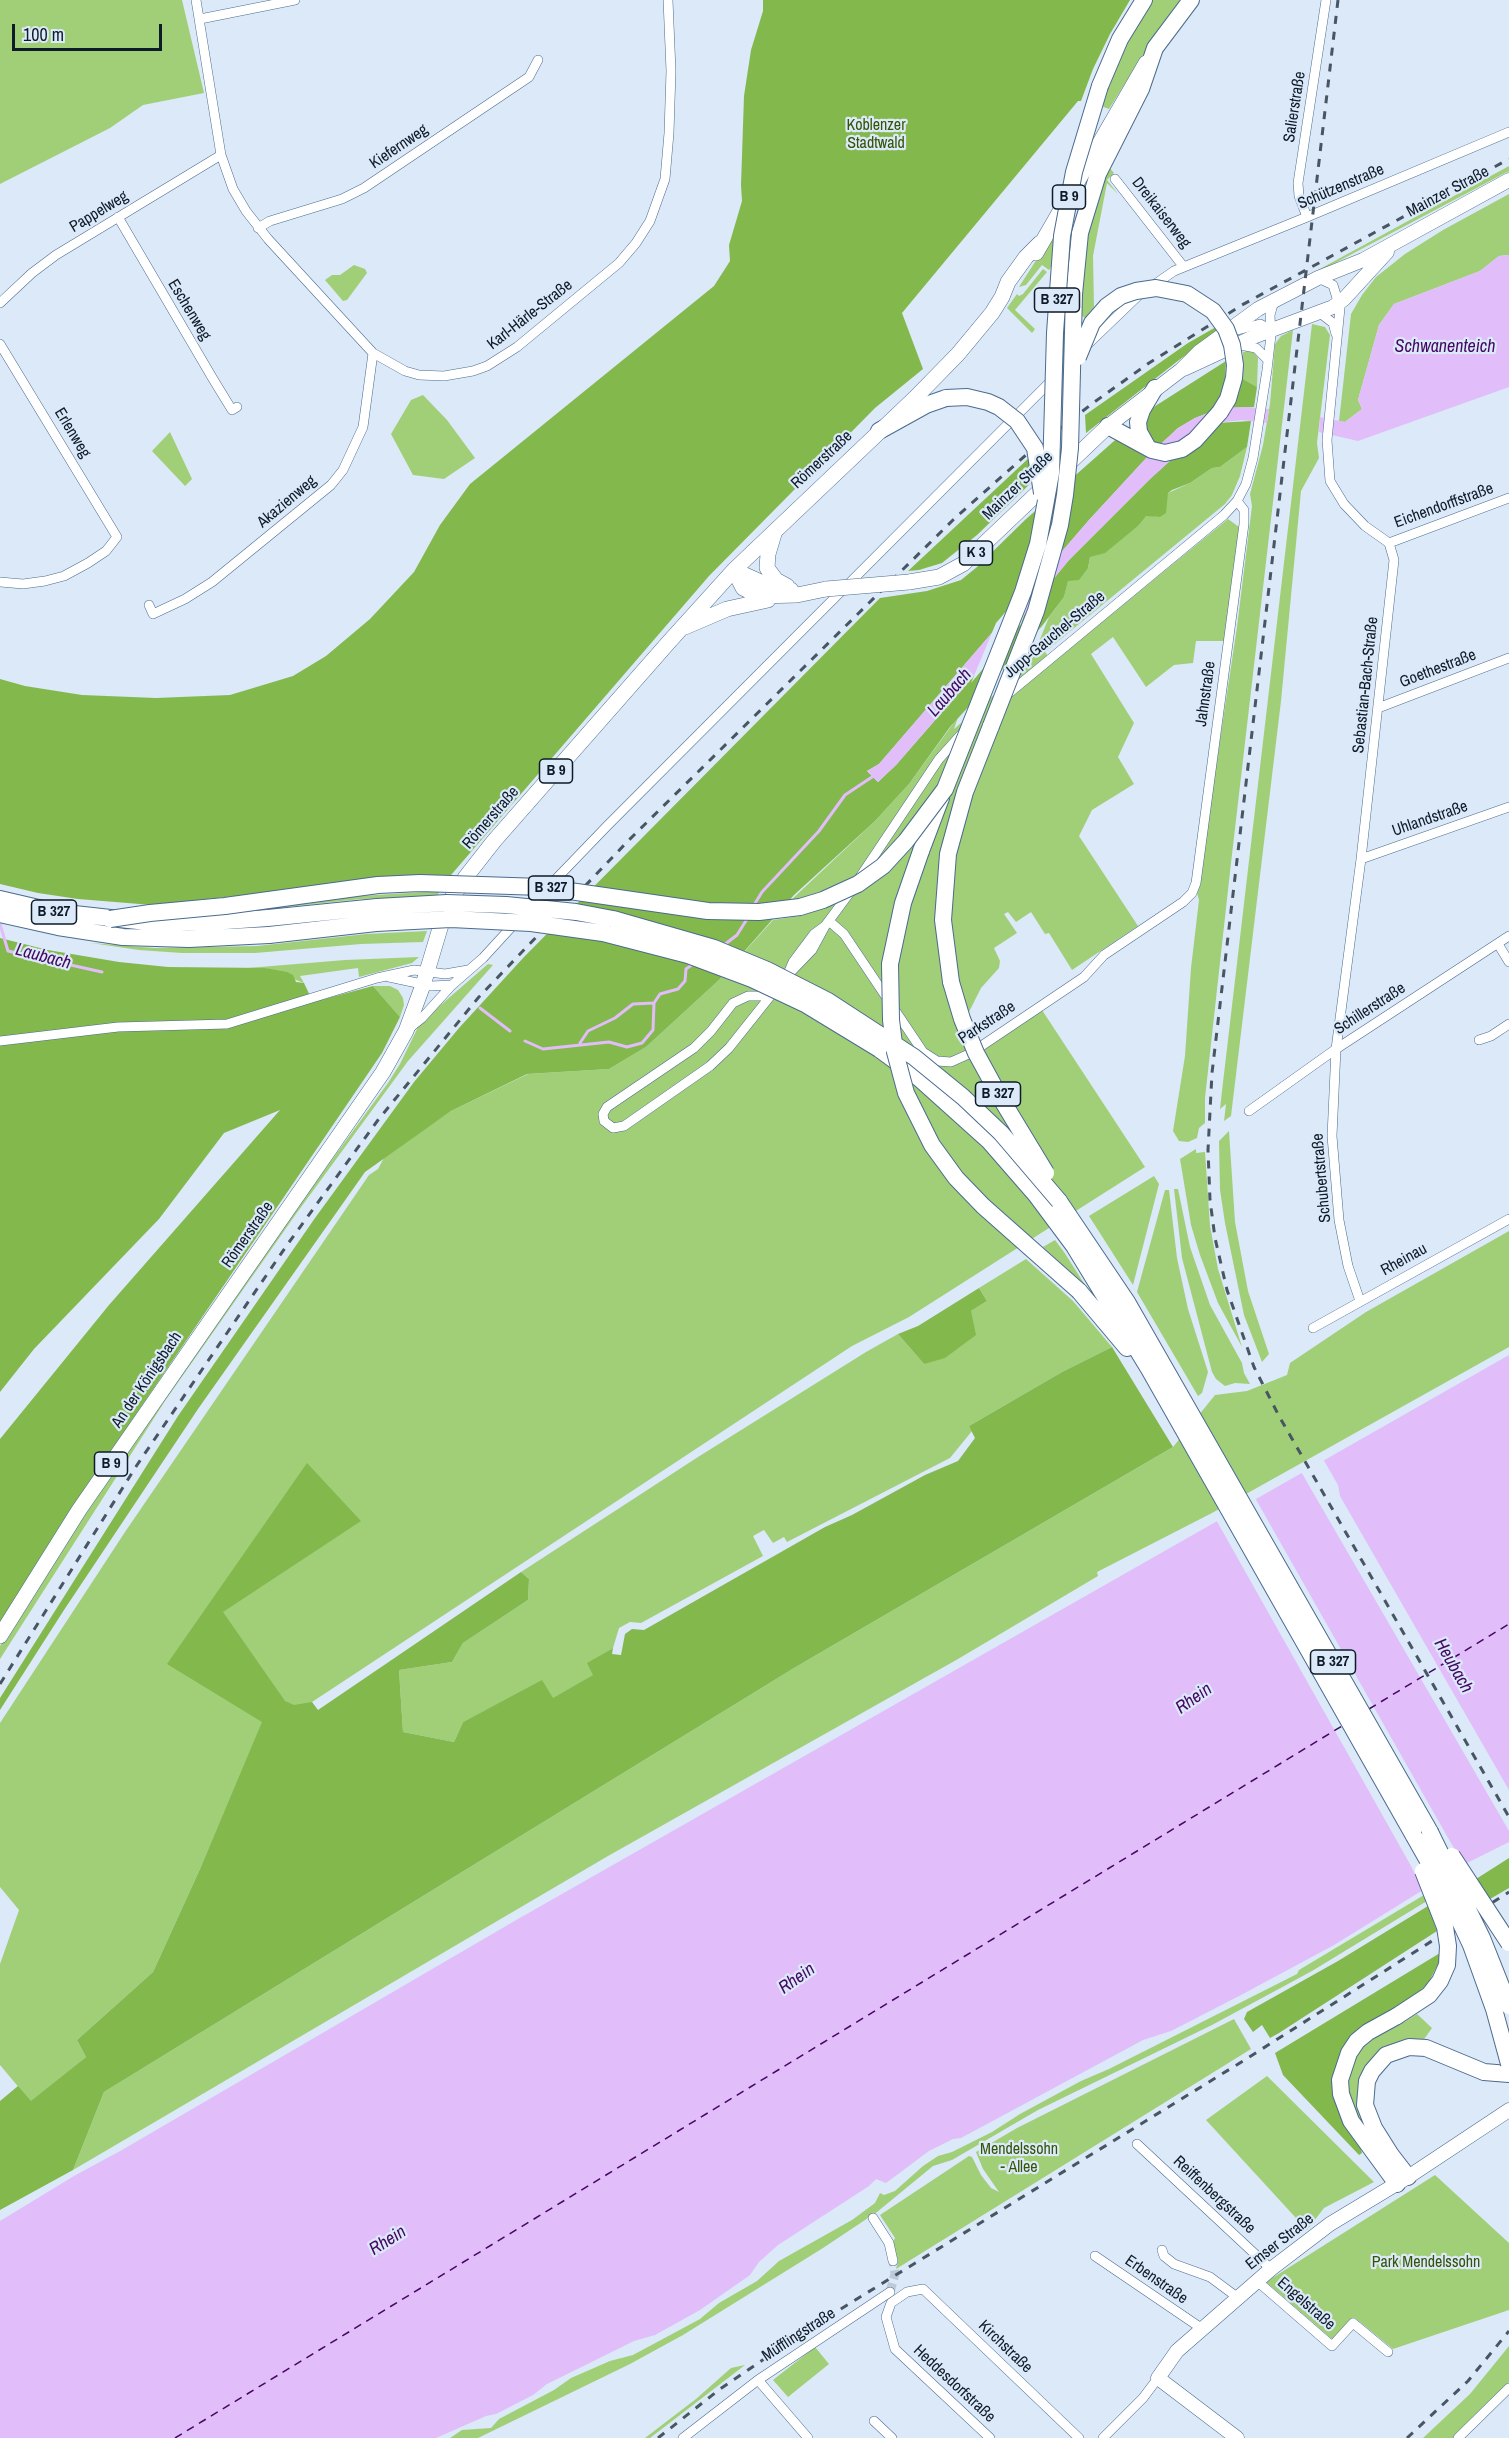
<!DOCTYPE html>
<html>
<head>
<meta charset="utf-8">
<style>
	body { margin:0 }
	#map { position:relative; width:1509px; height:2438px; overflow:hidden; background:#dbe9f9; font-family:"Archivo Narrow",sans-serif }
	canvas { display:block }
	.scale { position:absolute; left:12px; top:24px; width:150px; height:27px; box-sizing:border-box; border:3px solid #0e1b29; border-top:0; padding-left:8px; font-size:18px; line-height:21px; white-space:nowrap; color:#0e1b29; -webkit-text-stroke:4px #dbe9f9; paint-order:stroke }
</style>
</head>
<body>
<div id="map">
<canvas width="1509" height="2438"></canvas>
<div class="scale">100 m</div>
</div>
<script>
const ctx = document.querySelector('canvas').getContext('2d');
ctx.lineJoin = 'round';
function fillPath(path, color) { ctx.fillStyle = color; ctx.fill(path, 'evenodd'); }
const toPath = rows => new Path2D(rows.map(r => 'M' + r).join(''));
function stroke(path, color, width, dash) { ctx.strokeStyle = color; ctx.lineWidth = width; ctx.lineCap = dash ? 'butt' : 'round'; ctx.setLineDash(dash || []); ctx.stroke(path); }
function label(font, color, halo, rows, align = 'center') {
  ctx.font = font + ' "Archivo Narrow",sans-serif'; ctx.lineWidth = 4.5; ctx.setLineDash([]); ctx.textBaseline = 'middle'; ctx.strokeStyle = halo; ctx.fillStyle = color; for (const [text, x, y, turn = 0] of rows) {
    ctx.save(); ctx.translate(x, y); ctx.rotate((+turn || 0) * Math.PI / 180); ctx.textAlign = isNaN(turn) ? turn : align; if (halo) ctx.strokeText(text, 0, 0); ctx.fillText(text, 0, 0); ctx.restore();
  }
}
const green = toPath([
	[0,0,182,0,204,93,143,105,110,128,0,184],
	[1152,0,1182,0,1158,31,1109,109,1101,106,1130,34],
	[1108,166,1114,173,1107,180,1118,194,1107,183,1093,256,1094,307,1085,318,1082,316,1081,294,1090,220],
	[1509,166,1509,171,1505,173,1318,272,1318,270],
	[1509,194,1509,255,1499,256,1480,271,1394,304,1379,325,1358,400,1362,409,1345,422,1339,421,1351,314,1362,295,1376,277,1405,254,1443,230],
	[1056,229,1051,267,1049,270,1042,265,1026,285,1019,287],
	[354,265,365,269,367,273,347,300,343,301,325,280,332,275,340,275],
	[1043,269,1047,272,1015,310,1035,329,1032,333,1007,308,1017,294,1019,296,1023,294],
	[1312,324,1325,327,1330,335,1317,443,1319,458,1301,491,1281,701,1231,1116,1224,1121,1226,1104,1220,1109,1222,1091],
	[1293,330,1231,863,1205,1098,1205,1123,1199,1128,1197,1138,1188,1142,1179,1141,1173,1131,1185,1056,1191,968,1199,900,1197,893,1237,627,1252,506,1250,494,1263,445,1270,404,1275,344,1281,336],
	[1248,351,1254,353,1258,358,1257,387,1243,379,1243,352],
	[423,395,447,420,475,458,444,479,413,475,391,434,411,400],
	[170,432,192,479,185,486,152,451],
	[1247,447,1240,476,1232,495,1225,504,1045,652,1053,662,1228,519,1239,527,1225,641,1196,641,1193,663,1174,665,1146,687,1113,637,1091,654,1134,723,1118,757,1134,784,1092,810,1079,836,1138,926,1072,970,1049,933,1045,934,1031,912,1016,922,1008,912,1004,914,1017,933,994,948,1000,961,999,968,981,988,968,1014,983,1049,1042,1010,1145,1167,909,1317,852,1346,312,1702,263,1722,200,1869,153,1972,77,2040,86,2057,31,2102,0,2065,0,1964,19,1910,0,1887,0,1723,125,1532,369,1175,378,1169,385,1156,451,1111,528,1074,609,1069,646,1047,719,980,773,920,800,916,827,907,845,884,788,903,874,822,909,784,958,717,954,729,1030,664,1049,617,1064,597,1068,580,1088,568,1090,557,1139,525,1146,515,1160,517,1168,493,1190,483,1212,468,1220,467],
	[440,891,437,896,361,899,266,909,360,896],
	[427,931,423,942,361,944,255,953,182,953,139,950,91,943,155,948,257,946,366,934],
	[419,957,412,963,359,977,358,968,300,976,304,983,265,968,248,968,345,960],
	[488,964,493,965,408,1061,296,1214,165,1401,0,1659,0,1646,87,1509,315,1183,388,1083,400,1064,420,1023],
	[373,986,390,986,398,990,403,998,404,1005,400,1017],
	[1229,1131,1235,1222,1248,1291,1269,1354,1262,1362,1244,1315,1225,1223,1220,1190,1219,1141],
	[1196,1149,1196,1153,1205,1152,1210,1226,1218,1269,1242,1347,1218,1303,1200,1255,1191,1225,1180,1159],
	[1154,1176,1159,1184,1133,1285,1089,1216],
	[1174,1189,1178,1189,1190,1247,1210,1305,1242,1363,1244,1373,1250,1384,1235,1383,1225,1386,1216,1379,1212,1372,1182,1258],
	[1165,1190,1169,1190,1177,1258,1188,1309,1208,1372,1202,1393,1198,1396,1137,1292],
	[1509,1231,1509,1347,1212,1513,1097,1572,1098,1576,958,1659,608,1856,73,2170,104,2092,794,1668,1173,1447,1215,1395,1247,1391,1287,1375,1290,1363,1366,1312],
	[1055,1240,1064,1252,1085,1285,1043,1247],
	[1026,1259,1073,1301,1112,1347,1062,1372,969,1426,972,1431,950,1458,787,1542,784,1537,773,1543,764,1530,753,1536,763,1556,641,1623,630,1622,619,1628,613,1648,588,1663,594,1675,552,1699,542,1681,463,1722,454,1742,403,1732,399,1670,452,1662,463,1643,528,1600,529,1579,521,1572,698,1457,866,1352,898,1334,924,1364,971,1311,987,1301,979,1288],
	[1424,1895,1427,1901,1312,1971,1212,2025,1038,2110,952,2160,933,2166,877,2212,823,2248,683,2335,630,2364,478,2438,450,2438,462,2430,491,2428,499,2419,554,2390,571,2378,610,2361,633,2355,700,2319,719,2303,757,2281,779,2261,852,2220,875,2203,880,2193,884,2195,895,2191,923,2166,938,2156,952,2152,992,2132,1020,2114,1081,2081,1109,2069,1297,1974,1299,1970],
	[1417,2014,1432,2028,1422,2042,1381,2053,1363,2130,1345,2084,1353,2057,1375,2033,1401,2024],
	[1234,2019,1251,2049,896,2269,898,2261,893,2242,895,2238,880,2215,969,2156,972,2157,981,2175,991,2188,999,2192,983,2169,976,2152,1017,2128],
	[1267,2076,1374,2182,1324,2208,1307,2230,1206,2120],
	[1435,2175,1509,2243,1509,2310,1393,2349,1355,2318,1333,2340,1266,2282],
	[1509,2346,1509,2382,1499,2394,1453,2438,1423,2438,1470,2394],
	[815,2347,829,2364,788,2397,773,2380],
	[745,2365,650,2438,645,2438,696,2399,731,2368]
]);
const forest = toPath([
	[763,0,1130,0,1110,34,1093,69,1081,101,1078,101,902,313,923,369,875,408,709,576,451,875,420,876,152,905,78,899,38,893,0,884,0,679,25,686,82,695,156,698,230,695,293,676,326,656,370,619,414,572,440,525,470,484,714,286,730,261,729,245,742,201,741,185,744,96,751,50,763,11],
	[1216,327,1218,331,1179,360,1086,433,1085,415,1188,343],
	[1226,361,1225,378,1243,379,1257,387,1254,407,1221,408,1195,418,1178,428,1149,455,1089,520,879,764,867,771,878,782,896,765,977,672,1069,560,1150,479,1199,434,1217,423,1251,421,1247,447,1220,467,1212,468,1190,483,1172,490,1168,493,1166,513,1160,517,1146,516,1139,525,1105,553,1090,557,1088,568,1079,580,1068,581,1064,597,1042,626,950,727,909,784,874,822,794,895,719,980,646,1047,609,1069,527,1074,451,1111,365,1172,198,1409,64,1610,0,1710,0,1698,178,1416,315,1218,414,1082,459,1028,524,957,880,598,927,591,961,580,977,567,1025,520,1149,410],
	[1031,456,1034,480,977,535,942,563,919,570,908,571],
	[0,938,48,950,119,962,168,967,265,968,287,972,293,975,296,982,304,983,313,1002,373,986,400,1017,382,1053,113,1448,0,1628,0,1439,109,1305,280,1110,224,1133,159,1219,34,1349,0,1392],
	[979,1288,987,1301,971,1311,976,1335,945,1358,924,1364,898,1334,918,1326],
	[1112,1347,1173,1447,794,1668,104,2092,73,2170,0,2210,0,2101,18,2086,31,2101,86,2057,77,2040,153,1972,200,1869,262,1722,167,1664,307,1463,361,1521,223,1612,285,1701,294,1705,312,1702,318,1710,521,1572,529,1579,528,1600,463,1643,452,1662,399,1670,403,1732,454,1742,463,1722,542,1680,553,1698,593,1675,587,1663,613,1648,612,1654,621,1655,625,1634,632,1629,644,1630,825,1527,852,1515,925,1475,958,1461,975,1438,969,1426,1062,1372],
	[1509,1858,1509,1888,1490,1899,1476,1879],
	[1428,1906,1437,1931,1279,2033,1270,2038,1262,2025,1253,2032,1244,2019,1247,2012,1338,1961],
	[1440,1953,1439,1962,1428,1984,1340,2059,1362,2153,1359,2155,1283,2075,1275,2053]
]);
const water = toPath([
	[1509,255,1509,387,1358,441,1319,432,1320,417,1345,422,1362,409,1358,400,1379,325,1394,304,1480,271,1499,256],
	[1248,407,1269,409,1267,423,1242,420,1217,423,1199,435,1150,479,1069,560,977,672,896,765,878,782,867,771,879,764,1089,520,1149,455,1178,428,1195,418,1221,408],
	[1509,1355,1509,1842,1465,1864,1334,1945,1241,1995,1171,2031,1143,2040,961,2138,953,2139,929,2151,886,2183,876,2179,869,2186,778,2245,759,2262,750,2275,700,2310,655,2335,634,2341,547,2384,533,2395,496,2414,486,2416,436,2438,0,2438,0,2221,74,2176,122,2150,518,1919]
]);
const pier = toPath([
	[1039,573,1021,624,971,683,996,623],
	[1322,1457,1338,1485,1340,1496,1509,1790,1509,1831,1300,1470],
	[1254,1496,1451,1843,1466,1867,1424,1893,1411,1866,1215,1518]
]);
const stream = toPath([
	[754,905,762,892,819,831,845,795,875,775],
	[0,924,8,951,102,972],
	[724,945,737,935,747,919],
	[480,1008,510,1031],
	[525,1041,543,1049,609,1042,627,1047,642,1043,653,1030,654,1003,660,994,678,989,685,981,686,969,693,964],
	[580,1043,588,1031,615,1018,633,1004,654,1003]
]);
const ferry = toPath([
	[1369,1709,1509,1624],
	[175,2438,1342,1726]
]);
const streetTunnel = toPath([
	[890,2292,895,2274,893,2261]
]);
const street = toPath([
	[196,0,221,155,233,189,246,211,268,239,373,353,405,371,419,375,444,376,473,371,487,366,517,347,619,263,636,243,650,221,665,179,669,133,671,71,668,0],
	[200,19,295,0],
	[1115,179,1183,266],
	[118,217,213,379,232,410,237,407],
	[1307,217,1299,196,1298,183,1326,0],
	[258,228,270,221,342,199,364,188,529,77,538,60],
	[1318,278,1333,285,1340,308,1327,440,1330,481,1344,504,1365,526,1389,543,1394,560,1361,859,1336,1049,1332,1136,1339,1220,1348,1266,1360,1301],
	[0,303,32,273,56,255,221,155],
	[1320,313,1333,323,1336,334],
	[1234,331,1260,324,1271,330],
	[0,344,117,537,106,551,88,563,64,576,45,581,23,584,0,582],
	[1087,345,1138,296,1174,271,1307,217,1509,132],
	[1240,345,1256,348,1268,360],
	[1389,543,1509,498],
	[149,605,153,614,185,599,212,582,331,485,343,470,363,427,373,353],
	[1008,694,1224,515,1237,501,1246,484,1253,458,1267,370,1271,335,1270,315,1274,301],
	[1378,708,1509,658],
	[1361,859,1509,807],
	[860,877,939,759,965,730],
	[529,907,607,826,1052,380],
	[829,921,844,934,923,1052,937,1061,951,1062,971,1053,1084,977,1104,955,1183,902,1192,893,1196,883,1244,524,1244,510,1237,501],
	[1498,944,1509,962],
	[789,974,812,950,825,926],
	[787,976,793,962,814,934,825,926,851,891],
	[389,977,431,986,452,985],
	[770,996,748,996,733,1003,711,1031,694,1048,607,1107,603,1114,604,1121,613,1128,624,1126,710,1066,729,1048,776,989],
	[407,1030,422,1018,452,985,483,958,516,922],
	[1479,1040,1491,1036,1509,1024],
	[0,1041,118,1027,227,1024,377,978,414,970,445,974,468,970],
	[1249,1111,1336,1049,1509,936],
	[1313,1328,1509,1219],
	[1137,2144,1271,2269],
	[873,2218,889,2243,893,2261],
	[1162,2250,1164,2256,1174,2264,1210,2277,1237,2297],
	[1095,2256,1201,2328],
	[1257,2281,1332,2346,1353,2323,1388,2352],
	[758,2380,808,2438],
	[874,2421,892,2438],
	[683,2438,758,2380,890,2292],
	[990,2438,895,2349,886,2317,891,2303,907,2292,923,2289,1079,2438],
	[1103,2438,1143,2398,1158,2378],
	[1458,2438,1509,2388]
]);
const secondary = toPath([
	[1184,369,1253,337,1333,307,1344,299,1387,252],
	[1108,426,1181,370,1199,352,1258,309,1318,278,1363,260,1509,180],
	[1237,2438,1158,2378,1177,2351,1271,2269,1330,2224,1408,2177,1509,2110]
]);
const primary = toPath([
	[1036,253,1146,63],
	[774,534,768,554,767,568,776,580,787,586],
	[734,570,743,588,759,596,797,595,826,589],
	[734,570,772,587,791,590],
	[909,582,939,577,963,564,1108,426],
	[685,627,727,609,768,600],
	[0,1636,79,1510,383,1072,406,1031,423,985,441,925,452,898,465,878,494,841,668,643,734,570,915,398,958,354,992,313,1002,297,1008,282,1026,257,1040,243]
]);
const highway = toPath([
	[1100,86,1120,39,1144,0],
	[1074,294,1080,233,1098,174,1141,89,1155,48,1191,0],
	[1108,426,1152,450,1165,453,1182,449,1195,440,1220,412],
	[879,431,926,405,946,398],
	[1148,448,1139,432,1138,422,1142,410,1155,388],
	[921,851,941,798],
	[0,899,56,912,147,922,198,923,268,918],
	[0,914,58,927,123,937,189,939,269,935],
	[951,982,943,920,948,854,965,792,991,726],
	[879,1049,920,1079,989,1141,1036,1195,1074,1246,1149,1369,1414,1836],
	[1059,1201,1127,1302,1430,1832],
	[1079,1291,1127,1348],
	[1397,2016,1368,2032,1357,2041,1349,2053,1340,2080,1341,2094,1351,2121,1397,2184],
	[1408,2177,1391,2155,1374,2128,1365,2105,1367,2081,1372,2071,1386,2055,1409,2047,1426,2048,1484,2072,1509,2074]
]);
const rail = toPath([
	[1338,0,1212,1073,1208,1150,1210,1200,1215,1238,1227,1290,1254,1367,1279,1416,1509,1817],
	[0,1684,137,1465,287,1245,378,1120,478,998,628,841,955,518,1026,455,1093,403,1149,363,1242,305,1509,159],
	[658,2438,720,2389,805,2331,1243,2061,1509,1892],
	[1407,2438,1468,2381,1509,2331]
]);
const primaryBridge = toPath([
	[826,589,909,582]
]);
const highwayBridge = toPath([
	[1078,357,1092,323,1107,306,1121,296,1136,291,1156,288,1187,294,1213,311,1226,329,1232,345,1235,365,1234,378,1228,399,1220,412],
	[946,398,967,397,988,402,999,407,1017,421,1035,448,1042,493],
	[991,726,1036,611,1060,525,1065,495,1070,448,1074,294],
	[921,851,903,903,890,964,891,1020,895,1052,906,1093,932,1145,956,1178,983,1206,1079,1291],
	[268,918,377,907,447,903,506,905,576,912,613,919,714,948,767,970,828,1001,914,1057,963,1097,1001,1133,1059,1201],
	[110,919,150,913,225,906,378,885,420,883,542,887,708,911,759,912,800,907,823,900,858,884,883,866,906,841,945,789,1023,592,1038,544,1051,473,1055,333,1062,236,1074,172,1100,86],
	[269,935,376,923,451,919,531,923,603,933,688,955,752,979,805,1004,879,1049],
	[951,982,962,1019,976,1053,1000,1097,1046,1173],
	[1430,1832,1482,1938,1509,2006],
	[1414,1836,1448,1896,1471,1945,1494,2009,1509,2064],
	[1452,1856,1509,1943],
	[1397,2016,1429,1995,1440,1981,1447,1965,1448,1946,1445,1927,1423,1871]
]);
const shields = [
	[1069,197,33],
	[1057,300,45],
	[976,553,33],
	[556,771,33],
	[551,888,45],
	[54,912,45],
	[998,1094,45],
	[111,1464,33],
	[1333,1662,45]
];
const shieldNames = [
	["B 9",1069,197],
	["B 327",1057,300],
	["K 3",976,553],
	["B 9",556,771],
	["B 327",551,888],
	["B 327",54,912],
	["B 327",998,1094],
	["B 9",111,1464],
	["B 327",1333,1662]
];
const streetNames = [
	["Salierstraße",1295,107,-81],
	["Kiefernweg",399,147,-34],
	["Schützenstraße",1341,187,-23],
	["Mainzer Straße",1448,192,-28],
	["Pappelweg",99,212,-31],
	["Dreikaiserweg",1161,213,52],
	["Eschenweg",189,310,59],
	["Karl-Härle-Straße",530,315,-38],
	["Erlenweg",72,433,59],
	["Römerstraße",822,460,-43],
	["Mainzer Straße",1018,486,-44],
	["Akazienweg",287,502,-40],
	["Eichendorffstraße",1444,506,-20],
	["Jupp-Gauchel-Straße",1055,635,-40],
	["Goethestraße",1438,669,-21],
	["Sebastian-Bach-Straße",1366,685,-84],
	["Jahnstraße",1206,694,-82],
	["Römerstraße",491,818,-49],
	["Uhlandstraße",1430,819,-19],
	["Schillerstraße",1370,1009,-33],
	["Parkstraße",987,1023,-33],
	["Schubertstraße",1322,1178,-95],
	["Römerstraße",248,1235,-55],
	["Rheinau",1404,1260,-29],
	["An der Königsbach",147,1380,-56],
	["Reiffenbergstraße",1214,2195,43],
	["Emser Straße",1280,2242,-38],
	["Erbenstraße",1156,2280,35],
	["Engelstraße",1306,2304,41],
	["Müfflingstraße",799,2335,-33],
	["Kirchstraße",1005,2347,44],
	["Heddesdorfstraße",954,2384,43]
];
const parkNames = [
	["Koblenzer",876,126],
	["Stadtwald",876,144],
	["Mendelssohn",1019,2150],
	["- Allee",1019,2168],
	["Park Mendelssohn",1426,2263]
];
const waterNames = [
	["Schwanenteich",1445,347],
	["Laubach",950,693,-49],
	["Laubach",43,957,15],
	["Heubach",1453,1666,60],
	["Rhein",1194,1699,-35],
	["Rhein",797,1979,-35],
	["Rhein",388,2241,-32]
];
fillPath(green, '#a1cf77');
fillPath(forest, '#83b84d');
fillPath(water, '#e1bdf9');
fillPath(pier, '#dbe9f9');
stroke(stream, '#e1bdf9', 3);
stroke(ferry, '#450762', 1.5, [8, 6]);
stroke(streetTunnel, '#bccada', 9, [9, 4.5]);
stroke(street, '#4b6b8e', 10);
stroke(secondary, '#4b6b8e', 15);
stroke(primary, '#4b6b8e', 16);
stroke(highway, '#4b6b8e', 18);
stroke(street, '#fff', 9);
stroke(secondary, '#fff', 14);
stroke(primary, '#fff', 15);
stroke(highway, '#fff', 16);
stroke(rail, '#485664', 3, [8, 8]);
stroke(primaryBridge, '#4b6b8e', 16, []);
stroke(highwayBridge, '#4b6b8e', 18, []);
stroke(primaryBridge, '#fff', 15);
stroke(highwayBridge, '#fff', 16);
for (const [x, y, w] of shields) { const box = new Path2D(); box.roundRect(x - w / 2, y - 12, w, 24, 4.5); ctx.fillStyle = '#dbe9f9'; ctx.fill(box); stroke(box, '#0e1b29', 1.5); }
label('bold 15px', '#0e1b29', null, shieldNames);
label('16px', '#0e1b29', '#dbe9f9', streetNames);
label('16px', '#335405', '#dbe9f9', parkNames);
label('italic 18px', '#450762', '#dbe9f9', waterNames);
</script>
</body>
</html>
